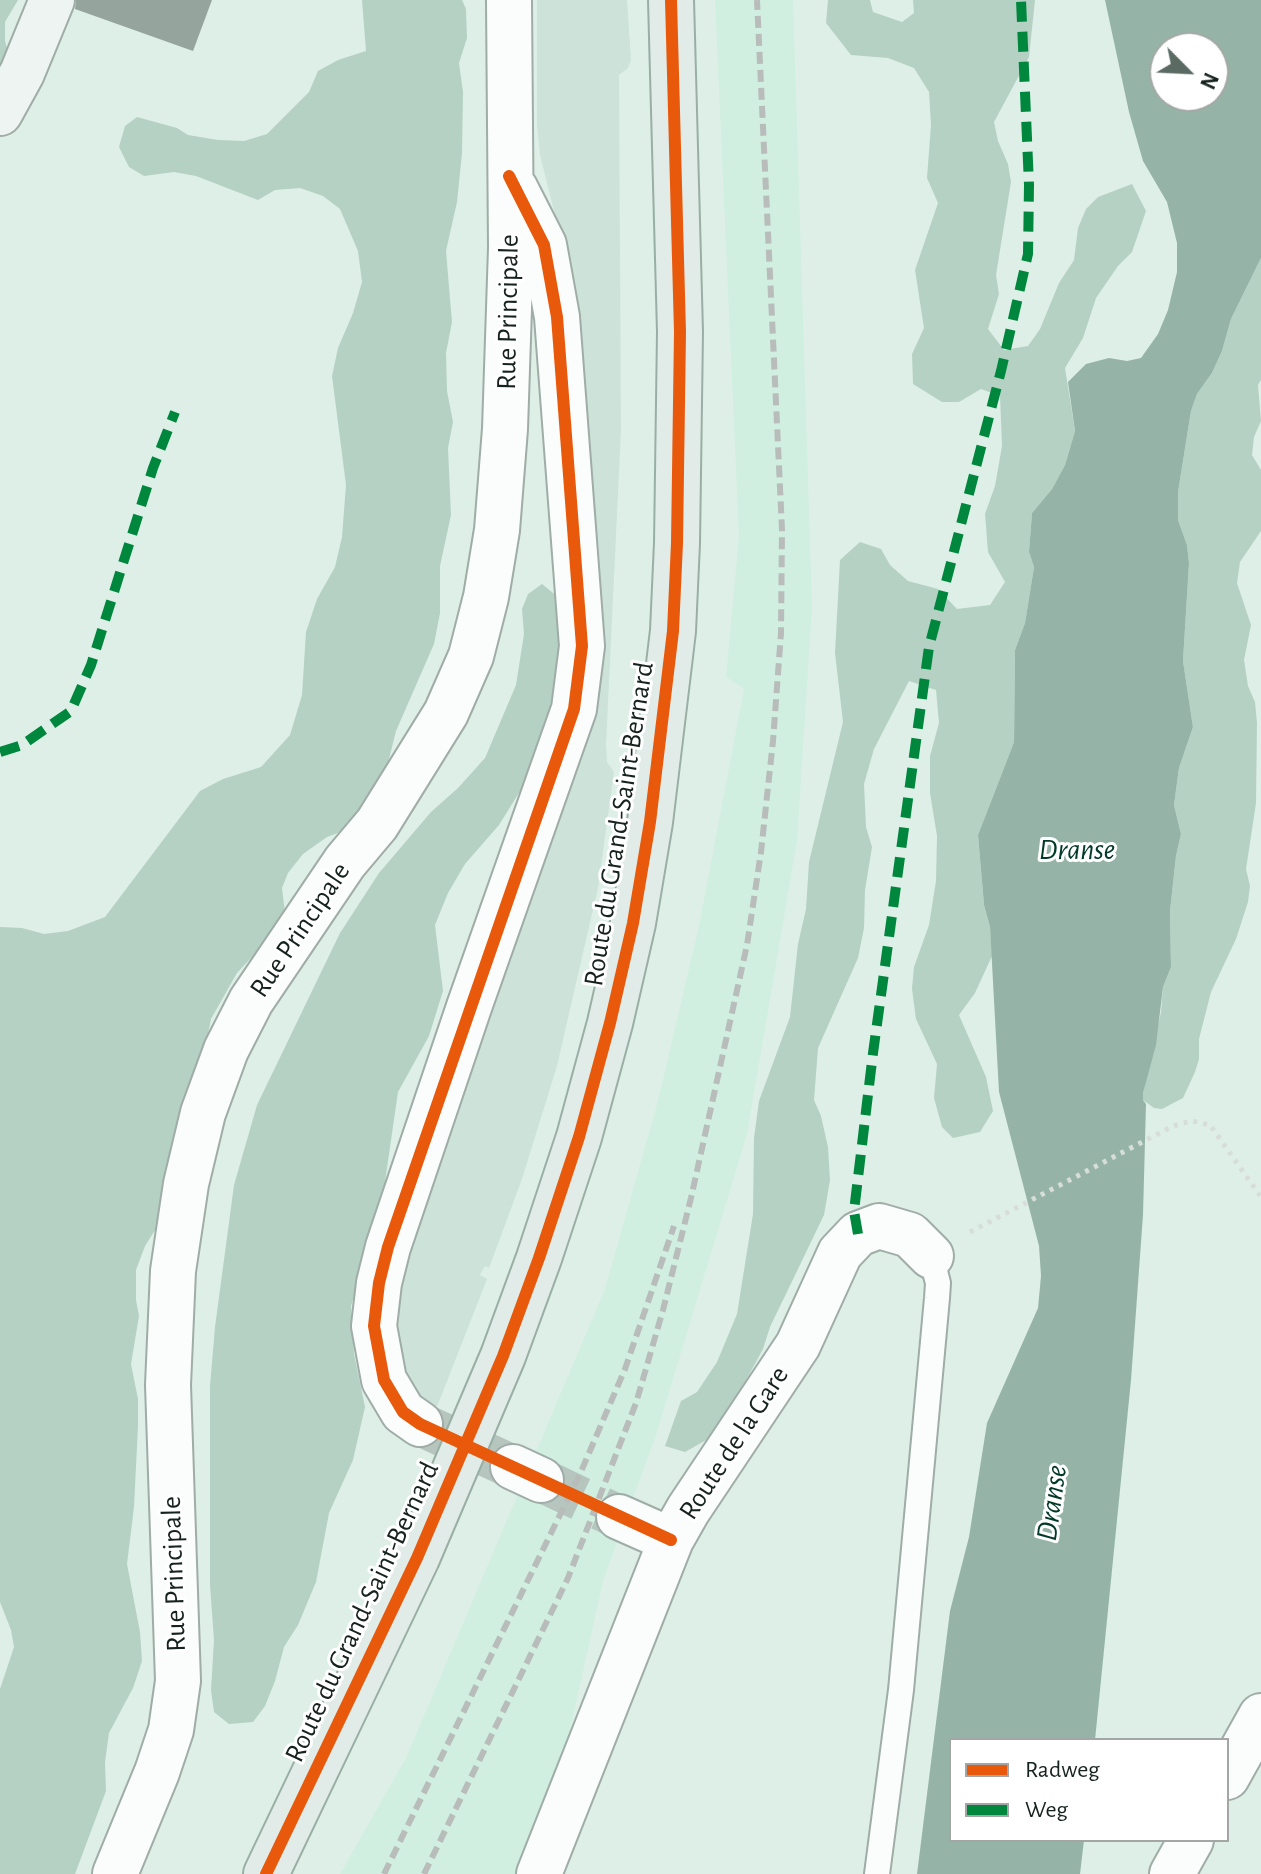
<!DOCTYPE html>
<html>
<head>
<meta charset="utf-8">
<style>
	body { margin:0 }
	#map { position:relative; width:1261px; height:1874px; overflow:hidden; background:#deefe7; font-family:"Alegreya Sans",sans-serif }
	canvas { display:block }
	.legend { position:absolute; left:949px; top:1738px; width:280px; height:104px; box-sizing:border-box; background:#fff; border:2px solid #a2a7a5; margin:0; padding:10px 14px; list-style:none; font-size:24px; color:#16221d }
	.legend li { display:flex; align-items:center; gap:16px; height:40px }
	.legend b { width:40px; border:2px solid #a2a7a5 }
	.north { position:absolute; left:1149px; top:32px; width:80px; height:80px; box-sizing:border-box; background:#fff; border:2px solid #a2a7a5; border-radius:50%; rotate:114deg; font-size:22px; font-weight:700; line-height:32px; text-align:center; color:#16221d }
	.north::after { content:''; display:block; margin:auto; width:28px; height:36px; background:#5c6a64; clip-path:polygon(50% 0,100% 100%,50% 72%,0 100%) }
</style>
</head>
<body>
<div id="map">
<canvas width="1261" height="1874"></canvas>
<ul class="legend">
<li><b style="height:10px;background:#e8590c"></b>Radweg</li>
<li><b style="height:10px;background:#00873e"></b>Weg</li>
</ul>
<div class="north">N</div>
</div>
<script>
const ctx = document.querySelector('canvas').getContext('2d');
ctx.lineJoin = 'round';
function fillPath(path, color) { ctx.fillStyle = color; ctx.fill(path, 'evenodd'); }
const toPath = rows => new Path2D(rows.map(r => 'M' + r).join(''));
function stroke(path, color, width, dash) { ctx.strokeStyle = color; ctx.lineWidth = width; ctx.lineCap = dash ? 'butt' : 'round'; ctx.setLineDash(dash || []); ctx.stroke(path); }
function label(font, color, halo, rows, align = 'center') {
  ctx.font = font + ' "Alegreya Sans",sans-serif'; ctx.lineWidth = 6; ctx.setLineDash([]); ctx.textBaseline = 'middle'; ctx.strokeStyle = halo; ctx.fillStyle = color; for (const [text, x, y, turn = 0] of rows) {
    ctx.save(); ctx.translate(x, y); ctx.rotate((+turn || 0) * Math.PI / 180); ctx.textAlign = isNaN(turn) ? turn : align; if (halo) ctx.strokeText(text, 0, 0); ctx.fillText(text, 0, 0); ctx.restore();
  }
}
const built = toPath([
	[715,0,793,0,812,607,797,841,747,1134,657,1432,603,1581,538,1874,340,1874,406,1758,605,1289,658,1101,699,926,744,689,726,677,739,536]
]);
const green = toPath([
	[537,0,627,0,631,60,628,68,619,75,621,430,606,745,607,762,614,772,598,888,557,1066,522,1179,489,1268,485,1266,480,1275,487,1279,435,1412,417,1400,393,1356,392,1283,553,814,564,270,554,211,540,155,537,125]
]);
const forest = toPath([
	[0,0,18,0,5,22,5,41,13,68,0,91],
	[362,0,462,0,466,9,467,38,459,63,463,92,462,153,457,202,446,251,452,322,446,353,447,391,453,422,448,448,451,515,440,566,440,613,434,644,396,731,384,779,346,830,327,837,303,854,288,873,282,888,285,913,263,955,251,958,237,973,211,1019,194,1104,174,1138,164,1216,145,1246,136,1270,136,1300,139,1316,131,1364,138,1399,138,1426,134,1507,127,1564,140,1632,142,1661,133,1688,109,1733,105,1762,106,1791,75,1874,0,1874,0,1689,14,1647,11,1630,0,1602,0,927,22,928,44,934,68,931,105,917,200,791,223,779,261,767,290,735,302,695,306,632,317,599,335,567,342,537,346,485,332,376,338,348,353,313,362,282,358,251,340,209,323,196,300,188,275,190,258,200,196,176,174,172,144,176,129,167,119,147,125,126,137,117,177,128,188,135,218,140,244,141,267,134,309,92,318,71,338,60,366,51],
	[828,0,870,0,873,12,902,22,914,13,913,0,1035,0,1029,57,994,122,998,141,1008,164,1011,182,996,275,999,294,988,329,1004,350,1028,346,1040,329,1059,283,1074,260,1078,228,1086,209,1098,197,1132,184,1146,211,1132,252,1118,266,1096,298,1083,338,1065,368,1075,431,1065,465,1052,489,1032,513,1029,552,1034,567,1025,623,1015,650,1014,742,978,835,984,905,990,927,992,956,975,993,959,1015,986,1077,993,1111,980,1132,953,1138,942,1127,934,1098,937,1064,916,1019,912,989,914,967,929,925,936,881,937,836,930,793,930,756,939,723,936,690,909,681,874,749,864,784,866,827,872,847,865,890,864,928,858,958,818,1048,814,1100,821,1116,828,1147,830,1180,824,1215,770,1327,763,1349,717,1434,685,1452,665,1446,681,1401,697,1392,717,1362,737,1314,753,1214,754,1138,759,1101,790,1017,798,944,806,909,809,862,843,722,835,653,840,560,860,542,881,549,890,565,908,581,938,589,957,609,990,605,1005,582,988,552,985,514,995,486,1002,446,1000,396,981,389,959,402,942,402,913,384,912,354,924,328,915,270,938,203,927,178,931,125,929,92,914,68,888,58,851,55,826,23],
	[1261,258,1261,380,1258,385,1261,421,1254,437,1252,455,1261,470,1261,531,1240,562,1237,583,1251,625,1244,660,1248,686,1255,702,1257,723,1256,803,1246,869,1250,886,1248,902,1236,939,1211,992,1199,1039,1199,1059,1195,1072,1183,1098,1162,1109,1154,1108,1143,1100,1143,1093,1161,1012,1163,987,1171,967,1170,911,1176,856,1181,834,1174,805,1179,768,1193,727,1183,661,1189,563,1187,545,1178,520,1178,492,1191,411,1197,394,1212,373,1222,351,1231,319],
	[542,584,558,597,568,624,546,741,522,788,499,825,465,864,448,893,435,925,443,991,429,1036,398,1092,377,1237,360,1276,351,1306,354,1354,365,1407,353,1460,329,1513,316,1582,298,1625,284,1647,275,1681,265,1706,253,1722,229,1724,214,1712,211,1690,214,1640,210,1585,210,1386,215,1327,234,1185,257,1105,340,933,379,873,431,812,458,788,485,758,516,685,524,634,522,609,528,594]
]);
const water = toPath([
	[1105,0,1261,0,1261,258,1231,319,1222,351,1212,373,1197,394,1191,411,1178,492,1178,520,1187,545,1189,563,1183,661,1193,727,1179,768,1174,805,1181,834,1176,856,1170,911,1171,967,1163,987,1156,1045,1143,1093,1143,1100,1146,1104,1143,1215,1131,1380,1095,1740,951,1740,951,1840,1084,1840,1080,1874,917,1874,950,1611,969,1537,987,1423,1038,1308,1041,1276,1039,1246,999,1092,990,927,984,905,978,835,1014,742,1015,650,1025,623,1034,567,1029,552,1032,513,1052,489,1065,465,1075,431,1068,382,1086,364,1109,358,1127,361,1141,358,1158,334,1168,310,1177,272,1177,243,1167,202,1143,161,1129,112],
	[1165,48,1213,48,1213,96,1165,96]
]);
const building = toPath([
	[76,0,212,0,193,51,75,9]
]);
const streetTunnel = toPath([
	[420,1424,513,1467],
	[541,1480,619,1517]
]);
const path = toPath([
	[970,1232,1173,1126,1192,1121,1210,1125,1261,1197]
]);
const lane = toPath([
	[877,1874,901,1690,937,1298,938,1283,931,1256]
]);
const street = toPath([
	[420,1424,403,1412,384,1380,374,1326,379,1283,388,1247,469,1007,574,709,582,646,557,317,544,245,515,188],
	[513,1467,541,1480],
	[619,1517,671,1540],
	[1227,1777,1261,1716],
	[115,1874,157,1772,171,1730,178,1681,168,1385,173,1271,186,1184,203,1113,226,1050,251,1001,345,862,377,824,446,713,471,656,486,597,497,530,505,429,511,248,509,0],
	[539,1874,671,1540,688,1510,798,1345,840,1253,858,1234,879,1226,910,1235,931,1256],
	[1172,1874,1191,1840]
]);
const secondary = toPath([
	[0,113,22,73,52,0]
]);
const primary = toPath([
	[266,1874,417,1558,503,1356,539,1258,579,1137,610,1023,633,923,650,822,673,631,677,543,680,332,671,0]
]);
const rail = toPath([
	[384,1874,580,1474,625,1369,674,1226],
	[424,1874,568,1578,636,1403,663,1310,691,1198,747,945,761,852,773,741,781,633,782,530,757,0]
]);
const quiet = toPath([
	[0,752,22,745,71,711,91,665,153,468,175,412],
	[858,1234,854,1211,873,1053,929,647,1001,371,1028,254,1029,185,1021,0]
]);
const cycleway = toPath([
	[509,176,544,245,557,317,582,646,574,709,388,1247,379,1283,374,1326,384,1380,403,1412,420,1424,671,1540],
	[266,1874,417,1558,503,1356,539,1258,579,1137,610,1023,633,923,650,822,673,631,677,543,680,332,671,0]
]);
const streetNames = [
	["Rue Principale",508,312,-89],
	["Route du Grand-Saint-Bernard",619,824,-81],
	["Rue Principale",300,930,-56],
	["Route de la Gare",734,1443,-57],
	["Rue Principale",174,1574,-92],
	["Route du Grand-Saint-Bernard",362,1612,-65]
];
const waterNames = [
	["Dranse",1077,850],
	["Dranse",1052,1503,-82]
];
fillPath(built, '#d0efe1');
fillPath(green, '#cde3d9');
fillPath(forest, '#b5d1c4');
fillPath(water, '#95b4a7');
fillPath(building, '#96a49e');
stroke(streetTunnel, '#b6c6bf', 44, [44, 22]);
stroke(lane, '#9faca7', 28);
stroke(street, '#9faca7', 48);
stroke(secondary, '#9faca7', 48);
stroke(primary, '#99afa6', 48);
stroke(path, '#d7ddda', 5, [4, 6]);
stroke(lane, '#fafdfb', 24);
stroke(street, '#fafdfb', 44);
stroke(secondary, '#edf4f1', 44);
stroke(primary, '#e1ece8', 44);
stroke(rail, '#b8bcba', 6, [12, 6]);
stroke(quiet, '#00873e', 10, [20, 10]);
stroke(cycleway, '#e8590c', 12);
label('28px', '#16221d', '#fff', streetNames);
label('italic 30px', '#023a29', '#fff', waterNames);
</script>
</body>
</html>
